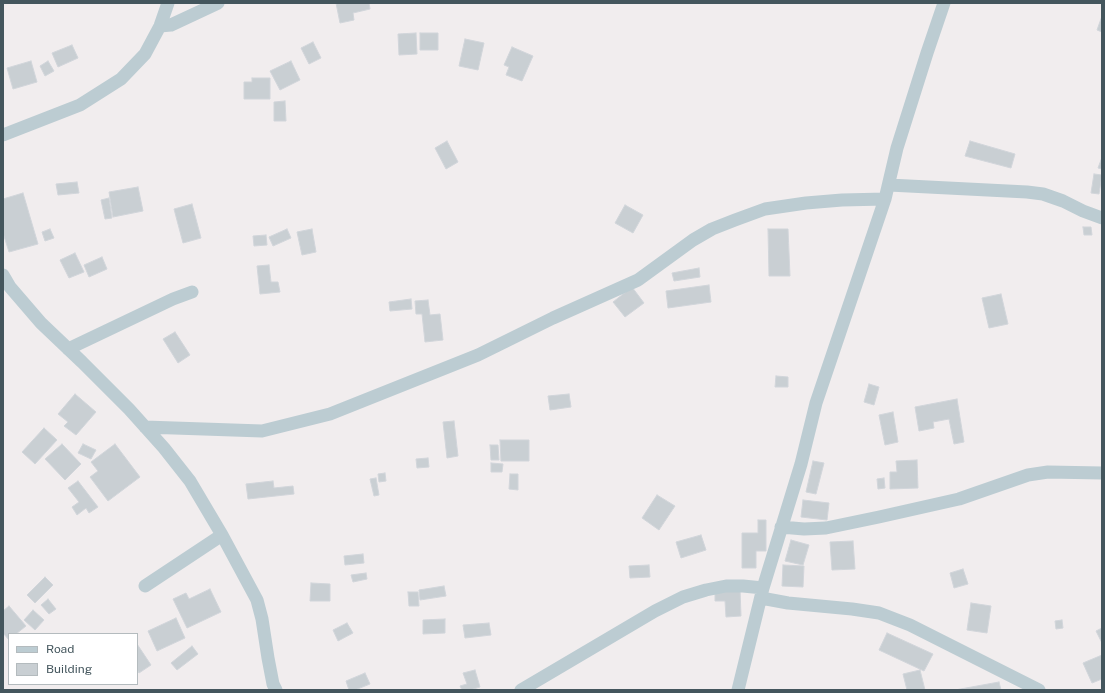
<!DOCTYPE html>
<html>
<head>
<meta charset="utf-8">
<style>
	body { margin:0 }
	#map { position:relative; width:1105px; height:693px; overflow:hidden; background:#f1edee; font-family:"Public Sans",sans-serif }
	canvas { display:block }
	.frame { position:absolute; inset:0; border:4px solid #44565d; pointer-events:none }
	.legend { position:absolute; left:8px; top:633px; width:130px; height:52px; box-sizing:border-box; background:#fff; border:1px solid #b4bbbe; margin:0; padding:5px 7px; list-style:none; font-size:12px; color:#44565d }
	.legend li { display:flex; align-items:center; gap:8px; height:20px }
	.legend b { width:20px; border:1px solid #b4bbbe }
</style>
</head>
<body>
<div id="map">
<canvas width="1105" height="693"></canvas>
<div class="frame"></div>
<ul class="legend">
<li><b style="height:5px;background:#bcccd2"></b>Road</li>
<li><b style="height:11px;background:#c9cfd3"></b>Building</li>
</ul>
</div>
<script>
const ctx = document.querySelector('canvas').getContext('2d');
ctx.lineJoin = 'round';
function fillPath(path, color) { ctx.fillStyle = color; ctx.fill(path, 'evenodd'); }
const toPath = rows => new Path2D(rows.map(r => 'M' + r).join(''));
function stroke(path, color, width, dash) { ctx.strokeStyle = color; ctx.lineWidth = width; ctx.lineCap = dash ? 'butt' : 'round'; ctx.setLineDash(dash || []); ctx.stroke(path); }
const building = toPath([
	[336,3,369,3,370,9,353,13,354,20,340,23,336,3],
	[1102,16,1102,32,1097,30,1102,16],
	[416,33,417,54,399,55,398,34,416,33],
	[420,33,438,33,438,50,420,50,420,33],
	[465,39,484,43,478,70,459,66,465,39],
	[313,42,321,58,309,64,301,48,313,42],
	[72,45,78,58,58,67,52,53,72,45],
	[512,47,533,56,522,81,506,75,509,67,504,65,512,47],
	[31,61,37,82,13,89,7,68,31,61],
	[48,61,54,71,45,76,40,66,48,61],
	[291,61,300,80,280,90,270,71,291,61],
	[252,78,270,78,270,99,244,99,244,82,252,82,252,78],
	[285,101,286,121,274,121,274,102,285,101],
	[447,141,458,162,446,169,435,148,447,141],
	[970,141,1015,154,1011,168,965,156,970,141],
	[1101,160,1102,160,1102,169,1098,168,1101,160],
	[1094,174,1102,175,1099,194,1091,193,1094,174],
	[77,182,79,193,58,195,56,184,77,182],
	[138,187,143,211,113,217,109,192,138,187],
	[23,193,38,244,9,252,3,233,3,199,23,193],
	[109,198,112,218,105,219,101,200,109,198],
	[192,204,201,238,183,243,174,209,192,204],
	[625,205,643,215,633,233,615,223,625,205],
	[1083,227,1091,227,1092,235,1084,235,1083,227],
	[50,229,54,238,45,241,42,232,50,229],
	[287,229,291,238,273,246,269,237,287,229],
	[312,229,316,252,302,255,297,232,312,229],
	[768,229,788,229,790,276,769,276,768,229],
	[266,235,267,245,254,246,253,236,266,235],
	[75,253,84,272,69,278,60,260,75,253],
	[102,257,107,269,89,277,84,265,102,257],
	[269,265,271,282,278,282,280,292,260,294,257,266,269,265],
	[699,268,700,277,674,281,672,273,699,268],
	[709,285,711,302,668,308,666,291,709,285],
	[632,287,644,303,625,317,613,302,632,287],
	[1001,294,1008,324,989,328,982,298,1001,294],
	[411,299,412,309,390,311,389,302,411,299],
	[428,300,430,315,440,314,443,340,425,342,422,314,416,314,415,301,428,300],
	[175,332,190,355,178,363,163,339,175,332],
	[776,376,788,377,788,387,775,387,776,376],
	[869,384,879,387,874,405,864,402,869,384],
	[75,394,96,412,76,435,64,426,68,422,58,414,75,394],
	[569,394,571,407,550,410,548,396,569,394],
	[957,399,964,442,954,444,949,419,933,422,934,428,919,431,915,407,957,399],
	[893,412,898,442,885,445,879,415,893,412],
	[454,421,458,456,447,458,443,422,454,421],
	[44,428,57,440,35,464,22,452,44,428],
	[500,440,529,440,529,461,501,461,500,440],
	[62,444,81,464,65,480,45,459,62,444],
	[83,444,96,450,91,459,78,453,83,444],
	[115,444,140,477,108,501,90,477,98,471,91,462,115,444],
	[490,445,498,445,499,460,491,460,490,445],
	[428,458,429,467,417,468,416,459,428,458],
	[917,460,918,488,890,489,890,472,897,472,896,461,917,460],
	[813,461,824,463,816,494,806,492,813,461],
	[491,463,503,464,502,472,491,472,491,463],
	[385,473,386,481,379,482,378,474,385,473],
	[510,474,518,474,518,490,509,489,510,474],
	[376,478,379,495,374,496,370,479,376,478],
	[884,478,885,488,878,489,877,479,884,478],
	[78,481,98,507,89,513,86,508,77,515,72,507,79,502,68,488,78,481],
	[273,481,274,488,293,486,294,494,248,499,246,484,273,481],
	[657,495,675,506,659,530,642,518,657,495],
	[803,500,829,503,827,520,801,517,803,500],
	[758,520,766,520,766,551,756,551,756,568,742,568,742,533,758,533,758,520],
	[701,535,706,550,681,558,676,542,701,535],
	[791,540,809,545,803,565,785,561,791,540],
	[853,541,855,569,832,570,830,542,853,541],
	[363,554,364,563,345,565,344,556,363,554],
	[649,565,650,577,630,578,629,566,649,565],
	[783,565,804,566,803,587,782,586,783,565],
	[963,569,968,584,954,588,950,573,963,569],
	[366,573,367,579,353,582,351,575,366,573],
	[45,577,53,585,35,603,27,595,45,577],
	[311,583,330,584,330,601,310,601,311,583],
	[444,586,446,596,420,600,419,590,444,586],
	[210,589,221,612,187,628,173,599,186,593,189,599,210,589],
	[740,589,741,616,726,617,725,601,715,601,715,590,740,589],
	[408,592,418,592,419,606,409,606,408,592],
	[48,599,56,609,49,614,41,605,48,599],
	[971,603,991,606,987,633,967,630,971,603],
	[9,606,26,626,16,634,9,634,9,640,3,633,3,611,9,606],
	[33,610,44,620,35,630,24,620,33,610],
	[176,618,185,638,157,651,148,631,176,618],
	[445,619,445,633,423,634,423,620,445,619],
	[1062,620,1063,628,1056,629,1055,621,1062,620],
	[347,623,353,633,338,641,333,630,347,623],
	[489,623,491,635,465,638,463,625,489,623],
	[1102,628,1102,643,1096,631,1102,628],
	[887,633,933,654,924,671,879,650,887,633],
	[137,644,151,665,139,673,137,670,137,644],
	[192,646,198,654,177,670,171,663,192,646],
	[1102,655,1102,679,1092,683,1083,663,1102,655],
	[475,670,480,687,470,690,462,690,460,686,467,684,463,673,475,670],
	[920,670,925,690,907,690,903,674,920,670],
	[365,673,370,684,355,690,349,690,346,681,365,673],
	[999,682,1001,690,955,690,999,682]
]);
const minor = toPath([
	[160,26,171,25,218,3],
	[3,135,80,105,121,79,145,54,160,26,168,3],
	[889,185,1027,192,1043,194,1063,201,1083,211,1102,218],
	[3,275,10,287,41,323,82,362,129,409,164,448,190,481,222,535,257,600,262,619,268,658,273,684,276,690],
	[68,349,173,299,192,292],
	[145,427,262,431,330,414,478,355,553,318,638,280,693,240,712,229,735,220,765,209,806,203,842,200,885,199],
	[781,527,804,529,826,528,879,517,959,499,1028,475,1048,472,1102,473],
	[145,586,222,535],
	[761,598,788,603,852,609,879,613,910,625,1039,690],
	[521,690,655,611,683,597,706,590,726,586,743,586,763,588],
	[738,690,763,588,801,464,816,403,885,199,897,148,927,53,944,3]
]);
fillPath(building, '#c9cfd3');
stroke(building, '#d1d5da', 1);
stroke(minor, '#bcccd2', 13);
</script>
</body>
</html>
